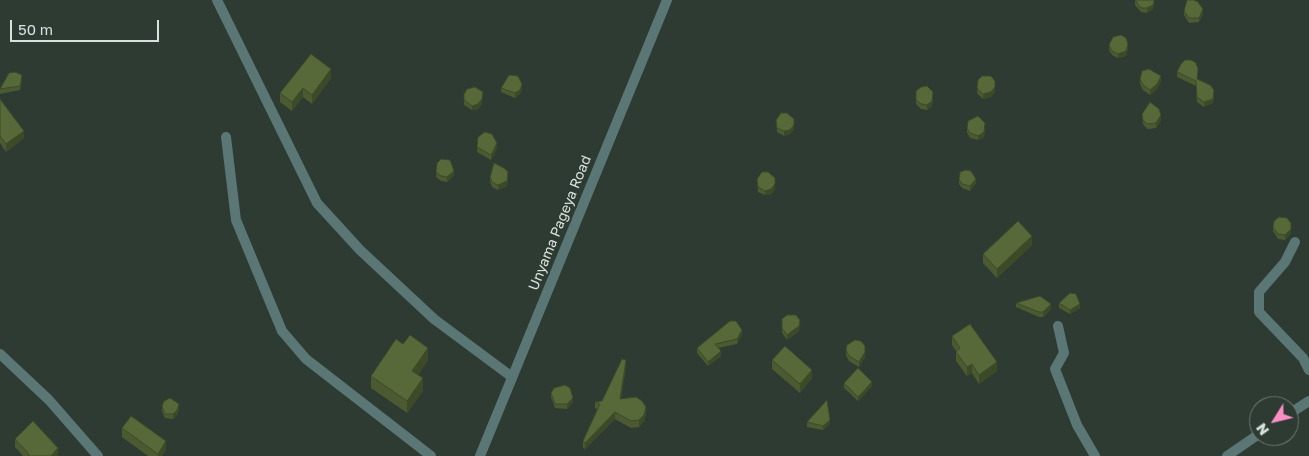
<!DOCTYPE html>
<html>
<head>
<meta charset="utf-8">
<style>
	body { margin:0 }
	#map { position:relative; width:1309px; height:456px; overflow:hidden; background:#2d3b33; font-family:"Golos Text",sans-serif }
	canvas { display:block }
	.north { position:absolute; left:1249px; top:396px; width:50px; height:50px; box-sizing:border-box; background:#2d3b33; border:1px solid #717d77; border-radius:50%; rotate:234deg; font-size:14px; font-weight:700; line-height:20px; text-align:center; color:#d8e1dc }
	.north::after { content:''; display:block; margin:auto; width:18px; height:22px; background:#fb8fc3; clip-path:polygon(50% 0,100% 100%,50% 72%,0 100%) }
	.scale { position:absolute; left:10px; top:20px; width:149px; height:22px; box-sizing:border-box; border:2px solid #d8e1dc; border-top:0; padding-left:6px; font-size:15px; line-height:18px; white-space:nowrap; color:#d8e1dc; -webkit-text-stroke:4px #2d3b33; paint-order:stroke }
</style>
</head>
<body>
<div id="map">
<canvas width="1309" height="456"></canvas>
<div class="north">N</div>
<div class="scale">50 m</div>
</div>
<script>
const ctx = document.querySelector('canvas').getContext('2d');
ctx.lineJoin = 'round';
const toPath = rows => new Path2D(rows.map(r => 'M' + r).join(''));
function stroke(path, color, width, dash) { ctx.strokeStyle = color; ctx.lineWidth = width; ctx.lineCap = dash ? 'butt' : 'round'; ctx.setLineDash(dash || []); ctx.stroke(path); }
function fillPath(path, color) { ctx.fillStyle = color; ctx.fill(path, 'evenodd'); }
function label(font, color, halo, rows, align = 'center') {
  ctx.font = font + ' "Golos Text",sans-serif'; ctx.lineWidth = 4.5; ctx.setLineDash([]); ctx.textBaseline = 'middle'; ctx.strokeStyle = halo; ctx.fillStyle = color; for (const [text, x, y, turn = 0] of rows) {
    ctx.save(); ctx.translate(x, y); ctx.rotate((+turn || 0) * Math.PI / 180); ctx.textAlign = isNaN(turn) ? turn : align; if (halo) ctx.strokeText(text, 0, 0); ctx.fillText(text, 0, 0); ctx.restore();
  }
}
const minor = toPath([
	[217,0,317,203,360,250,434,319,512,377],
	[226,137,236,220,282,331,306,359,431,456],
	[1295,242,1285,262,1259,292,1259,312,1303,358,1309,370],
	[1058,326,1064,353,1055,369,1077,425,1095,456],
	[0,354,49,400,98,456],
	[1289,414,1309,401],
	[1227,456,1259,434]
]);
const tertiary = toPath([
	[480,456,667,0]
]);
const wall = toPath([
	[1135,0,1154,0,1153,9,1147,13,1141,12,1135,5],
	[1184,11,1203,14,1199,22,1189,23,1184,15],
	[1109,45,1128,49,1126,56,1118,58,1112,55,1109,50],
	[1177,72,1198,74,1197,80,1214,94,1213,103,1204,107,1197,102,1196,86,1177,77],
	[331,78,312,104,303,97,292,111,280,102,280,93],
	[1140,79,1161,81,1157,89,1150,95,1143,90,1140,84],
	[22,80,20,90,0,94,0,88],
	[978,80,995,92,991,97,983,99,977,93],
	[501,88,522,88,520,94,515,98,501,92],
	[916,91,933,97,932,106,927,110,921,109,916,104],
	[464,94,482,104,478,109,472,110,464,105],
	[0,99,24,138,6,152,0,143],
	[1142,114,1161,120,1156,128,1147,129,1143,124],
	[776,120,794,129,790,134,784,136,777,132],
	[967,128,985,128,984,137,978,140,970,138,967,132],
	[478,137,497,148,491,160,477,152],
	[437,163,454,175,447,182,441,181,436,177],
	[490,177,508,177,507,186,498,190,492,187,490,181],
	[757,179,775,189,771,194,765,195,758,192],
	[959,179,976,183,970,191,962,188,959,184],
	[1273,227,1291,233,1285,240,1278,239,1273,231],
	[1032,245,997,278,983,263,983,254],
	[1016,303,1051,309,1043,317,1039,317,1016,307],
	[1059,303,1080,308,1070,314,1059,308],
	[782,319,800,320,799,331,787,340,782,333],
	[742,334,737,344,718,348,721,356,708,366,697,353,697,348],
	[952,336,997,371,979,384,972,373,967,376,956,361,956,351,952,345],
	[865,346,865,357,859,367,849,361,846,355,846,350],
	[428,360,418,375,423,391,407,413,371,388,371,376],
	[772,360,812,378,800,393,772,369],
	[626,366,621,399,646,414,644,421,639,427,631,428,615,419,585,449,583,448,583,441,598,410,595,408,595,402,602,401],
	[844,383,872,386,858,401,844,388],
	[551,393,573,402,567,409,555,408,551,397],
	[162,406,179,409,177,415,173,419,165,418,162,411],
	[807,422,830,424,823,430,807,427],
	[122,428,166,450,162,456,148,456,122,437],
	[15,439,58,456,23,456,15,447]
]);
const shadedWall = toPath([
	[1154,0,1153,9,1147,13,1147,8],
	[1203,9,1203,14,1199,22,1199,18],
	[1128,44,1128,49,1126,56,1118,58,1118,54],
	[331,69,331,78,312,104,312,95],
	[1161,76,1161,81,1157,89,1150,95,1150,90],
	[522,84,522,88,520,94,515,98,515,93],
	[995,87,995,92,991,97,983,99,983,94],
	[303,88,303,97,292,111,292,102],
	[1214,90,1213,103,1204,107,1204,102],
	[483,92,482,104,478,109,472,110,472,106],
	[933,92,932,106,927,110,927,105],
	[1161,115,1161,120,1156,128,1156,123],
	[985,123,984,137,978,140,978,136],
	[794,125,794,129,790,134,784,136,784,131],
	[24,131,24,138,6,152,6,144],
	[497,143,497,148,491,160,491,155],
	[454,171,454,175,447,182,447,177],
	[508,172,507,186,498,190,498,185],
	[976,179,976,183,970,191,970,186],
	[775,184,775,189,771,194,765,195,765,191],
	[1291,229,1291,233,1285,240,1285,235],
	[1032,236,1032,245,997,278,997,269],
	[1051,304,1051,309,1043,317,1043,312],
	[1080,304,1080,308,1070,314,1070,310],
	[799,326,799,331,787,340,787,335],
	[742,330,742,334,737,344,737,339],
	[428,348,428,360,412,384,412,371],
	[721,351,721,356,708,366,708,362],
	[865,352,865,357,859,367,859,362],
	[626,360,626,366,620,405,620,399],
	[997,362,997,371,979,384,979,375],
	[972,364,972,373,967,376,967,367],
	[812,370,812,378,800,393,800,384],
	[423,378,423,391,407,413,407,401],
	[872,382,872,386,858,401,858,397],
	[573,398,573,402,567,409,567,404],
	[179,404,179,409,177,415,173,419,173,414],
	[646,407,646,414,644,421,639,427,639,420],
	[615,412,615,419,585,449,585,443],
	[830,420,830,424,823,430,823,426],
	[166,441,166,450,162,456,158,456,158,454],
	[58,448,58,456,51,456]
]);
const building = toPath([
	[1135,0,1154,0,1153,5,1147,8,1141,8,1135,0],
	[1187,0,1194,0,1198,2,1203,9,1199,18,1189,18,1184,11,1187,0],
	[1121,35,1126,38,1128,44,1126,51,1118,54,1112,51,1109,45,1113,37,1121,35],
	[311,54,331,69,312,95,303,88,292,102,280,93,311,54],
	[1185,60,1191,60,1196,63,1198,69,1197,79,1210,85,1214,90,1213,99,1204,102,1197,97,1196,81,1177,72,1181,64,1185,60],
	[1149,69,1161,76,1157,84,1150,90,1143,85,1140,79,1142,71,1149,69],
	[15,72,22,75,20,86,0,89,9,73,15,72],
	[509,75,518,76,522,84,520,90,515,93,501,88,509,75],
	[982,76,991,76,995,81,995,87,991,92,983,94,977,88,978,80,982,76],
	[927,86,933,92,932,101,927,105,921,104,916,100,916,91,921,87,927,86],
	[475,87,483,92,482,99,478,104,472,106,464,100,464,94,467,89,475,87],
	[0,99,24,131,6,144,0,136,0,99],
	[1150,102,1159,109,1161,115,1156,123,1147,124,1143,120,1142,114,1150,102],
	[781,113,787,113,794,119,794,125,790,130,784,131,777,128,776,120,781,113],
	[978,116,985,123,984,132,978,136,970,133,967,128,968,121,978,116],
	[485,132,492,134,497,143,491,155,477,147,478,137,485,132],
	[441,159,450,160,454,171,447,177,441,176,436,172,437,163,441,159],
	[494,163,504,168,508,172,507,181,498,185,492,182,490,177,494,163],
	[966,170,971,171,976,179,970,186,962,184,959,179,960,172,966,170],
	[762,172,768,172,775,178,775,184,771,189,765,191,758,187,757,179,762,172],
	[1279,217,1287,218,1291,223,1291,229,1285,235,1278,234,1273,227,1274,221,1279,217],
	[1018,221,1032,236,997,269,983,254,1018,221],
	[1070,293,1076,294,1080,304,1070,310,1059,303,1070,293],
	[1040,296,1051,304,1043,312,1039,312,1016,303,1040,296],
	[787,315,796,315,800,320,799,326,787,335,782,328,782,319,787,315],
	[730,321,736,321,742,330,737,339,715,344,721,351,708,362,697,348,730,321],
	[970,324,997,362,979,375,972,364,967,367,956,352,960,348,952,336,970,324],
	[410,335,428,348,412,371,423,378,407,401,371,376,396,339,403,344,410,335],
	[855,340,861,341,865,346,865,352,859,362,849,356,846,350,847,345,855,340],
	[785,346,812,370,800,384,772,360,785,346],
	[622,359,626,360,620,399,636,397,642,401,646,407,644,415,639,420,631,421,615,412,585,443,583,441,600,404,595,402,602,401,622,359],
	[858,368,872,382,858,397,844,383,858,368],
	[565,385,570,388,573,398,567,404,555,404,551,393,554,388,565,385],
	[170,398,179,404,177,410,173,414,165,414,162,406,164,401,170,398],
	[827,400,830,420,823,426,807,422,827,400],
	[131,416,166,441,158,454,122,428,131,416],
	[33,421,58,448,51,456,28,456,29,454,15,439,33,421]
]);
const streetNames = [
	["Unyama Pageya Road",560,223,-68]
];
stroke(minor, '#5a7675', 10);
stroke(tertiary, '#5a7675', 10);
fillPath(wall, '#4b5a31');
fillPath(shadedWall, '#3d4a28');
fillPath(building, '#576939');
stroke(building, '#3d4a28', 1);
label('14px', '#d8e1dc', '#2d3b33', streetNames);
</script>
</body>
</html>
